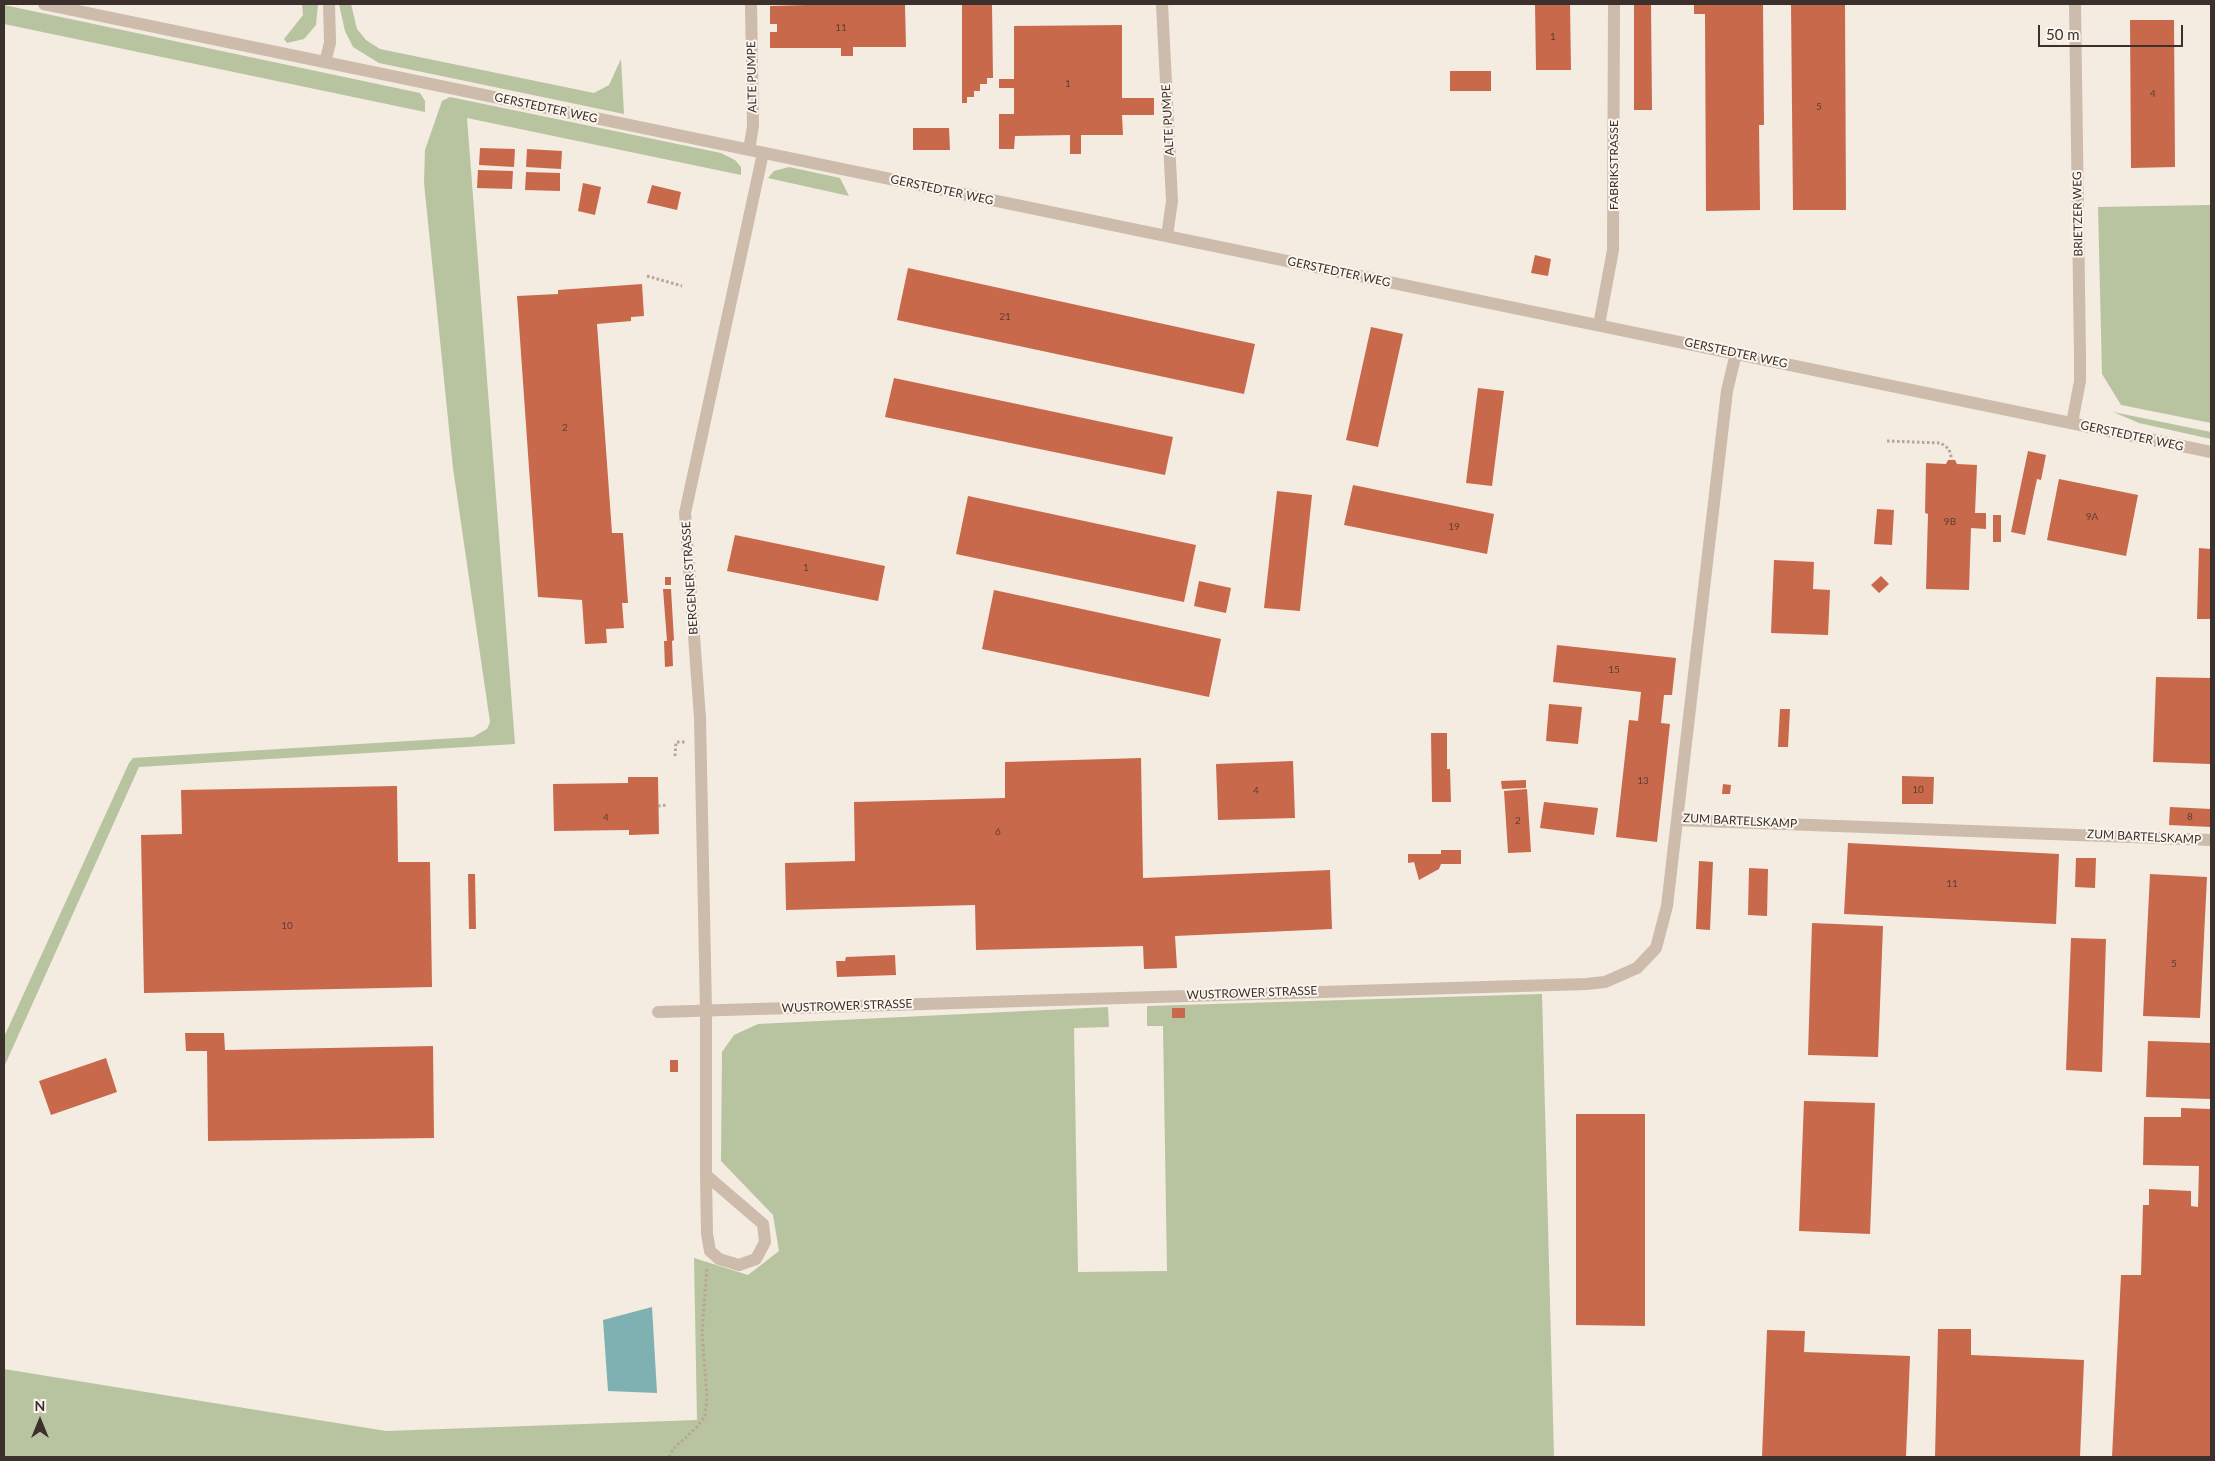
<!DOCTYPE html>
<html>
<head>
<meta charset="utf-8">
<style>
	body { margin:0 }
	#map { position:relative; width:2215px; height:1461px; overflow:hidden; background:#f4ebe1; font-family:Lato,sans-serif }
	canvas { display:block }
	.frame { position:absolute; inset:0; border:5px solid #3b302b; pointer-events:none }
	.north { position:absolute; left:15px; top:1396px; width:50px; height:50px; -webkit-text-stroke:4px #fbf5ee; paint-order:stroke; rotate:0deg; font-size:14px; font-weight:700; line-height:20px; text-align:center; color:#3b302b }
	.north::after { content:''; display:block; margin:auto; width:18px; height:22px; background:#3b302b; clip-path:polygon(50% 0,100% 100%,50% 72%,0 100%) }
	.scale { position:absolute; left:2038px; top:25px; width:145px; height:22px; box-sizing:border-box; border:2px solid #3b302b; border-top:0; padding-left:6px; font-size:15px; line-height:18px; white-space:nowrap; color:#3b302b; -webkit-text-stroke:4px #fbf5ee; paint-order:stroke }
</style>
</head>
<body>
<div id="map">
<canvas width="2215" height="1461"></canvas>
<div class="frame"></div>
<div class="north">N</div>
<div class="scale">50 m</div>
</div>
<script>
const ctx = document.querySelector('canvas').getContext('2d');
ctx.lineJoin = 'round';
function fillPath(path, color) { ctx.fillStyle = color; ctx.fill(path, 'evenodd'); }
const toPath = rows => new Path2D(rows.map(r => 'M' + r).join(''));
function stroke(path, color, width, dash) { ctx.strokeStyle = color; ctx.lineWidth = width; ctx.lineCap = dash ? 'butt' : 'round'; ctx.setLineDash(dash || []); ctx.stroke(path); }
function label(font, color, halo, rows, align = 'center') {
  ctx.font = font + ' Lato,sans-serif'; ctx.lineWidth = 4; ctx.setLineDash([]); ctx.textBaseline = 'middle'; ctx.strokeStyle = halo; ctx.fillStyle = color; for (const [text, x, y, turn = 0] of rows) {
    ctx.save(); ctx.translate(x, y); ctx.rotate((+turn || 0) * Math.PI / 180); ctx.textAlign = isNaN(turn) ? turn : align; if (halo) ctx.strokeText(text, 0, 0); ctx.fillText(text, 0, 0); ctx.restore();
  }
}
const green = toPath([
	[302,4,318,4,316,25,304,39,287,43,284,39,303,15],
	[339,4,351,4,357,29,366,40,380,49,594,93,609,85,621,59,624,114,379,63,353,47,345,31],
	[4,5,420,93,425,101,425,112,4,24],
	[450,97,721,153,735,160,741,167,741,175,467,118,515,744,139,767,4,1067,4,1037,129,763,133,758,473,737,487,729,490,722,453,468,424,183,425,150,442,101],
	[789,167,840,178,849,196,768,178,774,171],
	[2211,205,2211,423,2121,405,2102,374,2098,207],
	[2113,412,2211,432,2211,439,2139,423],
	[1542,994,1554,1457,4,1457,4,1369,386,1431,697,1420,694,1258,748,1275,779,1251,773,1215,721,1161,722,1052,734,1035,758,1024,1108,1007,1109,1027,1074,1028,1078,1272,1167,1271,1163,1026,1147,1026,1147,1006]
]);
const water = toPath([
	[652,1307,657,1393,608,1391,603,1320]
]);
const building = toPath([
	[842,4,905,5,906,47,853,47,853,56,841,56,841,48,770,48,770,32,777,32,777,24,770,24,770,6],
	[962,4,992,4,993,78,987,78,987,84,980,84,980,91,974,91,974,97,967,97,967,103,962,103],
	[1535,4,1570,4,1571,70,1536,70],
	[1634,4,1651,4,1652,110,1634,110],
	[1694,4,1763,4,1764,125,1759,125,1760,210,1706,211,1705,14,1694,14],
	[1791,4,1845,4,1846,210,1793,210],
	[2130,20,2174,20,2175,167,2131,168],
	[1122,25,1122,98,1154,98,1154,115,1122,115,1123,135,1081,135,1081,154,1070,154,1070,135,1015,136,1014,149,999,149,999,114,1014,114,1014,88,999,88,999,79,1014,79,1014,26],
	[1450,71,1491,71,1491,91,1450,91],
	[913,128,949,128,950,150,913,150],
	[480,148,515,149,514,167,479,165],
	[527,149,562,151,561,169,526,167],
	[478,170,513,171,512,189,477,188],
	[526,172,560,173,560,191,525,190],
	[583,183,601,187,595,215,578,211],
	[652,185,681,192,677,210,647,203],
	[1535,255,1551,259,1548,276,1531,273],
	[908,268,1255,344,1244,394,897,320],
	[642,284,644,316,631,317,631,321,597,324,612,533,623,533,628,603,622,603,624,628,606,629,607,643,585,644,582,600,538,597,517,296,558,294,558,290],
	[1371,327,1403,334,1378,447,1346,440],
	[894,378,1173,437,1165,475,885,417],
	[1478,388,1504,391,1492,486,1466,483],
	[2028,451,2046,455,2041,480,2037,479,2025,535,2011,532],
	[1948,460,1955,460,1957,464,1977,465,1975,513,1986,513,1986,529,1971,528,1969,590,1926,589,1928,514,1925,513,1926,463,1946,464],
	[2059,479,2138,495,2126,556,2047,540],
	[1353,485,1494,514,1487,554,1344,525],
	[1277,491,1312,495,1300,611,1264,608],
	[968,496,1196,545,1184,602,956,554],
	[1877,509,1894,510,1892,545,1874,544],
	[1993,515,2001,515,2001,542,1993,542],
	[735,535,885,566,878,601,727,571],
	[2199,548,2211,549,2211,619,2197,619],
	[1774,560,1814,562,1813,589,1830,590,1828,635,1771,633],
	[1881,576,1889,584,1879,593,1871,585],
	[665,577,671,577,671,585,665,585],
	[1199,581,1231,588,1226,613,1194,606],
	[663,589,671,589,674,640,672,641,673,666,665,667,664,641,667,641],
	[994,590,1221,639,1209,697,982,649],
	[1557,645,1676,658,1672,695,1664,695,1661,723,1670,724,1657,842,1616,837,1629,720,1638,721,1641,692,1553,682],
	[2156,677,2211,678,2210,764,2153,762],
	[1549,704,1582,707,1578,744,1546,741],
	[1780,709,1790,709,1788,747,1778,747],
	[1431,733,1447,733,1447,769,1450,769,1451,802,1432,802],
	[1141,758,1143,878,1330,870,1332,929,1175,936,1177,968,1144,969,1143,946,976,950,975,905,786,910,785,863,855,861,854,802,1005,798,1005,762],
	[1293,761,1295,818,1218,820,1216,764],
	[1902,776,1934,777,1933,804,1902,804],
	[628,777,658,777,659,834,629,835,629,830,554,831,553,784,628,783],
	[1526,780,1526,788,1502,789,1501,781],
	[1723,784,1731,785,1730,794,1722,794],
	[397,786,398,862,430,862,432,987,144,993,141,835,182,834,181,790],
	[1527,789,1531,852,1508,853,1504,791],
	[1544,802,1598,808,1594,835,1540,828],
	[2170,807,2211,809,2211,827,2169,825],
	[1848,843,2059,854,2056,924,1844,914],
	[1441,850,1461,850,1461,864,1441,864,1439,869,1419,880,1414,862,1408,863,1408,854,1441,854],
	[2076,858,2096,858,2095,888,2075,887],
	[1699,861,1713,862,1710,930,1696,929],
	[1749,868,1768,869,1767,916,1748,915],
	[468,874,475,874,476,929,469,929],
	[2150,874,2207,877,2200,1018,2143,1016],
	[1812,923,1883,926,1878,1057,1808,1055],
	[2071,938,2106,939,2102,1072,2066,1070],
	[895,955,896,975,837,977,836,961,845,961,846,957],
	[1172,1008,1185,1008,1185,1018,1172,1018],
	[185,1033,224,1033,225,1050,433,1046,434,1138,208,1141,207,1051,186,1051],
	[2148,1041,2211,1043,2211,1099,2146,1097],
	[106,1058,117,1092,51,1115,39,1081],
	[670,1060,678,1060,678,1072,670,1072],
	[1804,1101,1875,1103,1870,1234,1799,1231],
	[2181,1108,2211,1109,2211,1457,2112,1457,2121,1275,2141,1275,2143,1205,2149,1205,2149,1189,2191,1191,2191,1206,2198,1207,2199,1166,2143,1165,2144,1117,2181,1117],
	[1576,1114,1645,1114,1645,1326,1576,1325],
	[1938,1329,1971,1329,1971,1355,2084,1360,2080,1457,1935,1457],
	[1767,1330,1805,1331,1804,1352,1910,1356,1906,1457,1762,1457]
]);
const path = toPath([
	[647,276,682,286],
	[1887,441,1941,443,1949,449,1952,460],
	[675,756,676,742,686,742],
	[658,806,667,805],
	[669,1457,673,1449,696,1428,705,1416,707,1397,702,1332,707,1267]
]);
const minor = toPath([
	[44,4,2211,452],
	[1162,4,1172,201,1167,236],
	[325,62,330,43,329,4],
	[749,150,753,126,751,4],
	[1599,325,1613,250,1614,4],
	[1736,353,1727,391,1677,820,2211,840],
	[2072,423,2080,381,2080,357,2075,4],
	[658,1012,1586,984,1605,982,1637,968,1656,948,1667,906,1677,820],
	[706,1175,763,1224,765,1242,756,1259,739,1265,719,1259,710,1251,707,1234,706,1175,706,1011,700,718,685,513,763,153]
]);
const numberNames = [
	["11",841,28],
	["1",1553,37],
	["1",1068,84],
	["4",2153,94],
	["5",1819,107],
	["21",1005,317],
	["2",565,428],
	["9A",2092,517],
	["9B",1950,522],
	["19",1454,527],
	["1",806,568],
	["15",1614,670],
	["13",1643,781],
	["10",1918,790],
	["4",1256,791],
	["8",2190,817],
	["4",606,818],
	["2",1518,821],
	["6",998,832],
	["11",1952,884],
	["10",287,926],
	["5",2174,964]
];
const streetNames = [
	["ALTE PUMPE",752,77,-91],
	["GERSTEDTER WEG",546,108,12],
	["ALTE PUMPE",1168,120,-93],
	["FABRIKSTRASSE",1614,165,-90],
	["GERSTEDTER WEG",942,190,12],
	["BRIETZER WEG",2078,214,-91],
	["GERSTEDTER WEG",1339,272,12],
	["GERSTEDTER WEG",1736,353,12],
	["GERSTEDTER WEG",2132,436,12],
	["BERGENER STRASSE",690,578,-94],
	["ZUM BARTELSKAMP",1740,821,3],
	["ZUM BARTELSKAMP",2144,837,3],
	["WUSTROWER STRASSE",1252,993,-2],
	["WUSTROWER STRASSE",847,1006,-2]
];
fillPath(green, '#b8c4a0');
fillPath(water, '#7fb0b2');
fillPath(building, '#c8694b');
stroke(path, '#b9a596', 3, [2.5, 2.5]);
stroke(minor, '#cdbbac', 12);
label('10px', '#5e3e33', null, numberNames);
label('12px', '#3b302b', '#fbf5ee', streetNames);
</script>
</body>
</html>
